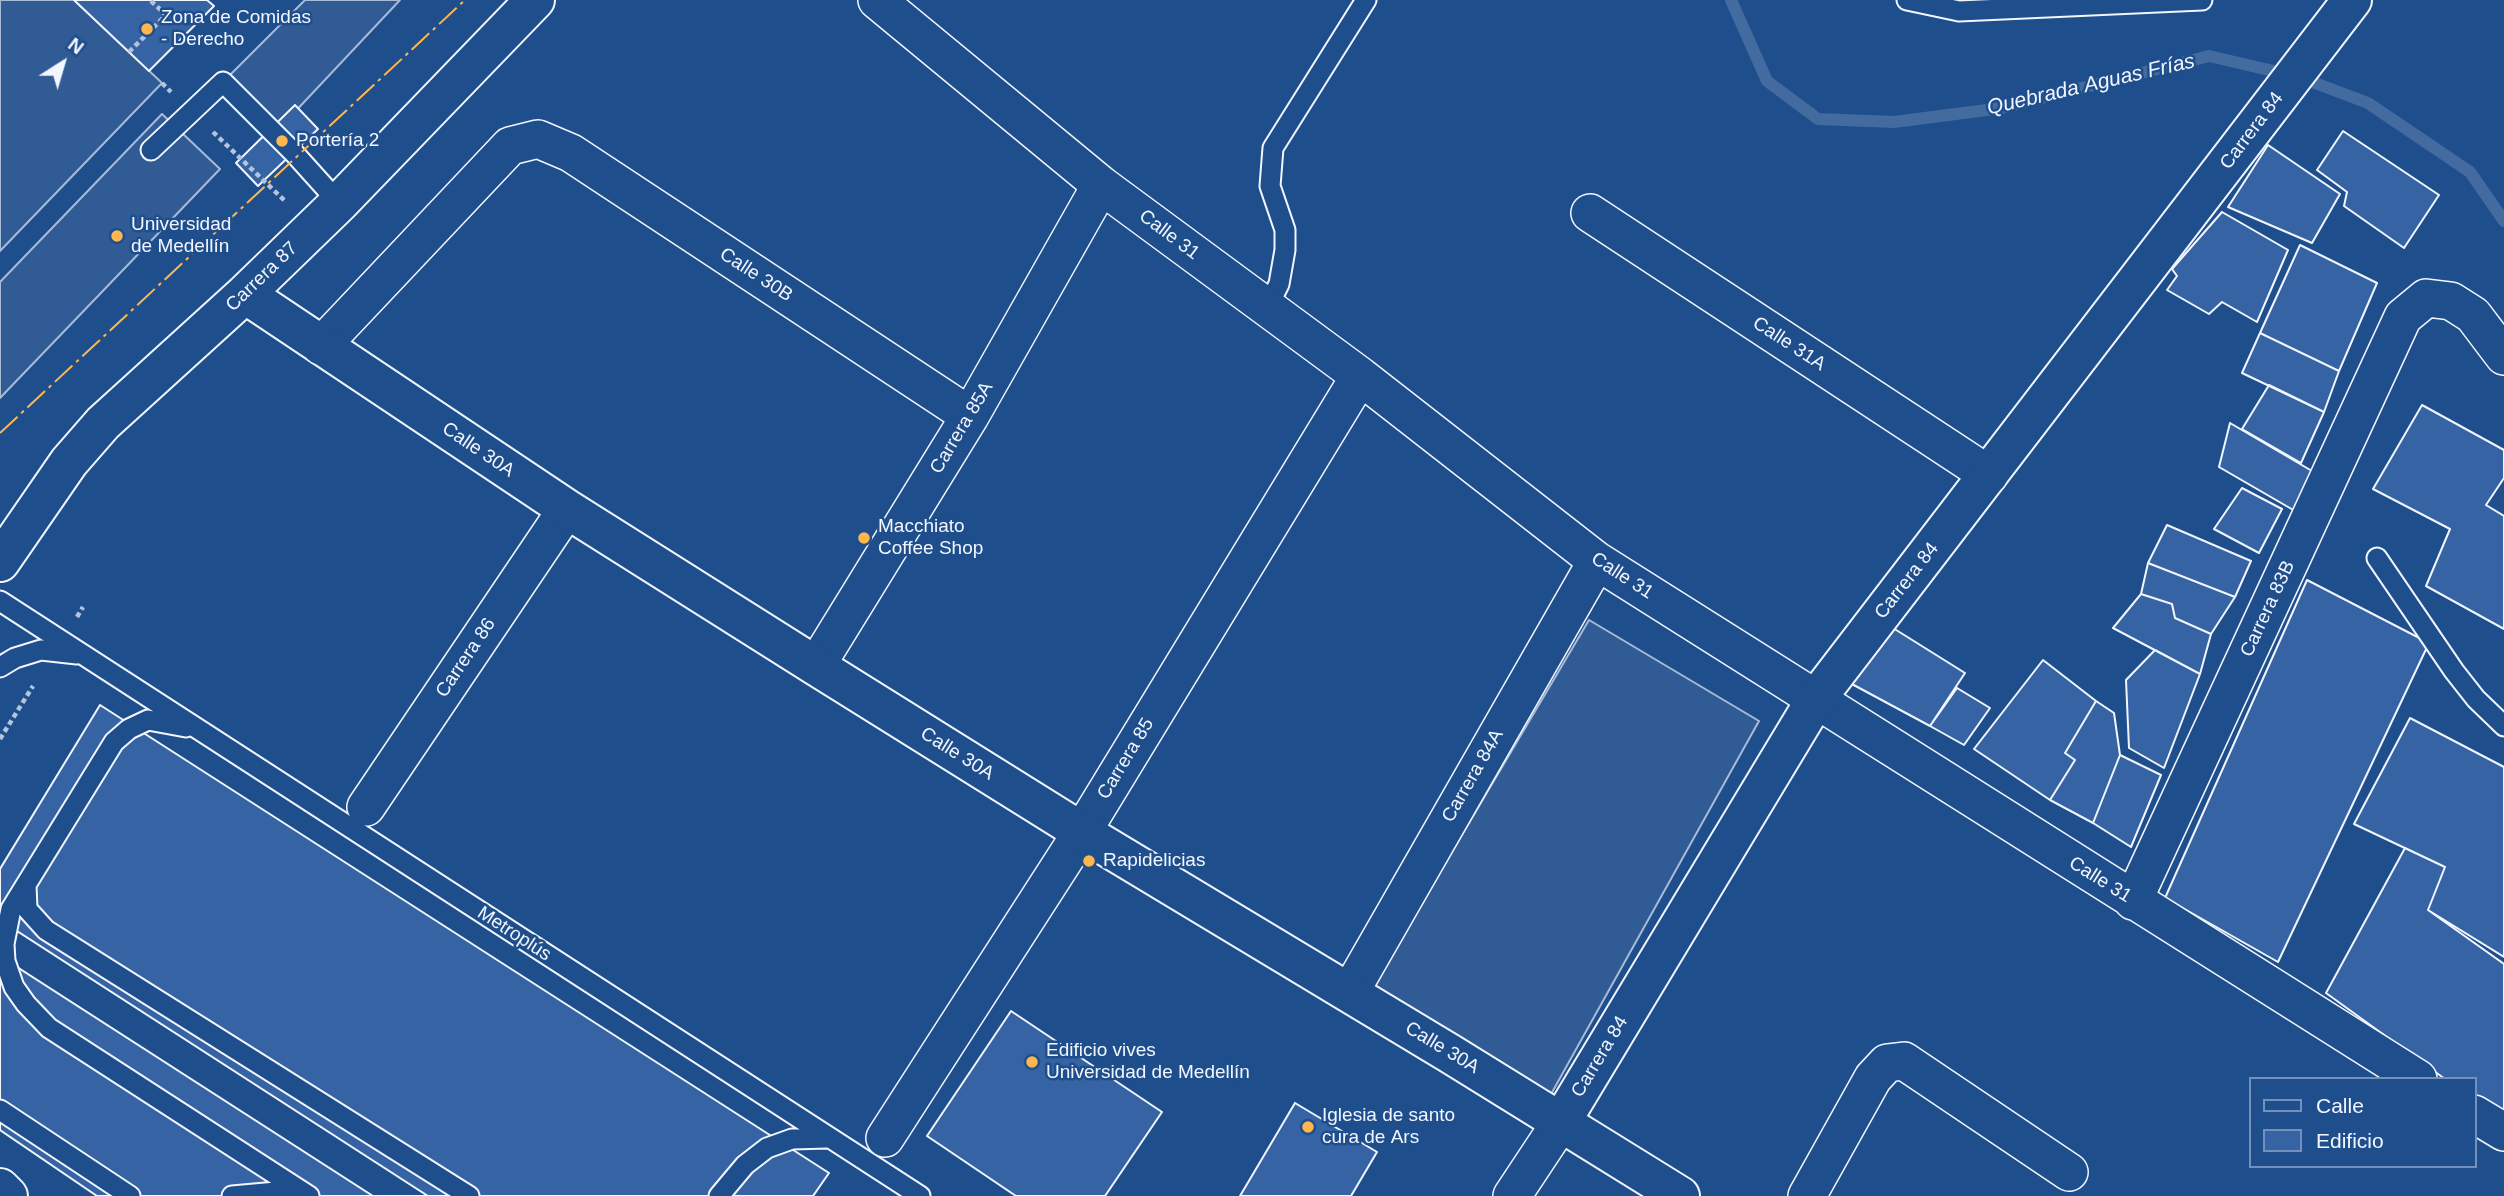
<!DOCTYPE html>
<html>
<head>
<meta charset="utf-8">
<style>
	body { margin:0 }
	#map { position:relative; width:2504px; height:1196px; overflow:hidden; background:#1f4e8c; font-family:Arial,sans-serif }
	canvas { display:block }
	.legend { position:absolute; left:2249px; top:1077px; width:228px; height:91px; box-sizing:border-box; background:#1f4e8c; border:2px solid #7391ba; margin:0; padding:9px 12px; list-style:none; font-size:21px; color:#f2f6ff }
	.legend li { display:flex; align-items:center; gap:14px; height:35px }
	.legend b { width:35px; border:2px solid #7391ba }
	.north { position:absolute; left:28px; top:28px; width:70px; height:70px; -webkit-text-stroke:5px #1f4e8c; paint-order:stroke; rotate:37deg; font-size:19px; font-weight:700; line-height:28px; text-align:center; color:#f2f6ff }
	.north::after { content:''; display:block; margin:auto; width:24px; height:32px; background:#f2f6ff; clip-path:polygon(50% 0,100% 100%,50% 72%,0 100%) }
</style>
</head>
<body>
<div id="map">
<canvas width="2504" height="1196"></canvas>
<ul class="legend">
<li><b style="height:9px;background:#1f4e8c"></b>Calle</li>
<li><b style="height:19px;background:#3563a3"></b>Edificio</li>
</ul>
<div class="north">N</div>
</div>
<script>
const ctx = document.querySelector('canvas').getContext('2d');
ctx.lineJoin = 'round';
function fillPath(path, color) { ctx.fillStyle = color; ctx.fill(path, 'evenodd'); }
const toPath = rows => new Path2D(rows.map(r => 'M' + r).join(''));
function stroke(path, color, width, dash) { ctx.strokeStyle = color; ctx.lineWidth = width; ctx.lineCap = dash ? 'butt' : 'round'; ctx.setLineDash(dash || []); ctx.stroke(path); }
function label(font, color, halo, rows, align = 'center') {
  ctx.font = font + ' Arial,sans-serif'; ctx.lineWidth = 5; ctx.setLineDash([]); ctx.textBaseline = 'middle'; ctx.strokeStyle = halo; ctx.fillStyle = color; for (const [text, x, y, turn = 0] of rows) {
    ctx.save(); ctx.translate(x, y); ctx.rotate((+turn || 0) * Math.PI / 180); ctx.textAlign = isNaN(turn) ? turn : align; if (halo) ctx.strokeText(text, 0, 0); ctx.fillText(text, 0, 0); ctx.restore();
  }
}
const built = toPath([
	[0,0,74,0,162,83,0,251,0,0],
	[305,0,400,0,275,133,223,82,305,0],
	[162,114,220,169,0,398,0,282,162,114],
	[1589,620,1759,721,1550,1096,1369,992,1589,620]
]);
const stream = toPath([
	[1731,0,1767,81,1818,119,1894,122,2002,108,2209,56,2299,77,2368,103,2470,172,2504,221]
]);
const building = toPath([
	[74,0,207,0,214,6,149,71,74,0],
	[295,105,318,129,258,186,236,163,295,105],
	[2343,131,2439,195,2404,248,2344,206,2347,192,2317,170,2343,131],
	[2268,145,2340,194,2312,243,2228,207,2268,145],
	[2222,212,2288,250,2257,322,2222,302,2209,314,2167,290,2177,276,2172,269,2222,212],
	[2300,245,2377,283,2339,371,2260,333,2300,245],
	[2260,333,2339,371,2324,412,2242,373,2260,333],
	[2269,385,2324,412,2301,463,2242,429,2269,385],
	[2422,405,2504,450,2504,478,2486,505,2504,516,2504,629,2426,586,2450,529,2373,489,2422,405],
	[2230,423,2312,471,2295,511,2219,467,2230,423],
	[2242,488,2282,509,2259,553,2214,529,2242,488],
	[2167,525,2251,561,2235,597,2148,563,2167,525],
	[2148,563,2235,597,2211,634,2175,618,2172,604,2141,594,2148,563],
	[2307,580,2429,643,2278,962,2165,898,2307,580],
	[2141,594,2172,604,2175,618,2211,634,2200,674,2113,628,2141,594],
	[1893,628,1965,673,1930,726,1850,683,1893,628],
	[2155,650,2200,674,2164,768,2129,748,2126,680,2155,650],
	[2043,660,2096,701,2065,753,2075,760,2050,800,1974,749,2043,660],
	[1957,688,1990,708,1964,745,1930,726,1957,688],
	[2096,701,2114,713,2120,755,2093,823,2050,800,2075,760,2065,753,2096,701],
	[100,705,829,1173,813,1196,97,1196,0,1130,0,869,100,705],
	[2410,718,2504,767,2504,957,2428,910,2445,867,2354,824,2410,718],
	[2120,755,2161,775,2131,847,2093,823,2120,755],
	[2405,848,2445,867,2428,910,2504,964,2504,1121,2474,1100,2474,1079,2445,1079,2326,993,2405,848],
	[0,920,428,1196,373,1196,0,956,0,920],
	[1011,1011,1162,1112,1105,1196,1016,1196,927,1136,1011,1011],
	[1295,1103,1377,1152,1351,1196,1240,1196,1295,1103]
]);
const path = toPath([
	[129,52,166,15,150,0],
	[162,83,171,92],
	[213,132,285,201],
	[77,617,83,607],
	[0,739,33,686]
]);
const lane = toPath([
	[1907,0,1959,11,2202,0],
	[151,150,223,82,294,153,339,203],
	[1267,308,1279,284,1285,250,1285,230,1270,186,1273,148,1366,0],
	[2377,558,2454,671,2476,699,2504,726],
	[0,601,920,1196],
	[0,667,15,658,41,650,77,654],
	[186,727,148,720,129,729,114,742,11,909,4,944,5,961,14,987,26,1004,49,1028,309,1196],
	[26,885,27,909,46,930,469,1196],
	[0,1110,130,1196],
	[232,1196,299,1190],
	[719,1196,745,1165,767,1148,792,1139,827,1138]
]);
const street = toPath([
	[877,0,1101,185,1360,376,1597,561,2418,1079],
	[1590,213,1989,475],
	[321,346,510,146,538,139,571,153,970,416],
	[816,666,970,416,1101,185],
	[366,807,567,509],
	[2133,901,2403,317,2426,298,2451,301,2473,315,2504,356],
	[1350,992,1597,561],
	[2474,1114,2504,1132],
	[885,1138,1082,832,1360,376],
	[1512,1196,1561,1122],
	[1807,1196,1873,1078,1887,1063,1904,1061,2069,1172]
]);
const secondary = toPath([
	[245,294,567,509,816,666,1082,832,1449,1053,1680,1196],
	[0,562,69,462,103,423,245,294,339,203,535,0],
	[1561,1122,1816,699,2352,0],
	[0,1188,8,1196]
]);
const power = toPath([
	[0,433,465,0]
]);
const markers = [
	[147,29,7,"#ffb74d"],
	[282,141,7,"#ffb74d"],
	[117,236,7,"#ffb74d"],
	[864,538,7,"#ffb74d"],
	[1089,861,7,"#ffb74d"],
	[1032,1062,7,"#ffb74d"],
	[1308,1127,7,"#ffb74d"]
];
const poiNames = [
	["Zona de Comidas",161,18],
	["- Derecho",161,40],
	["Portería 2",296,141],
	["Universidad",131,225],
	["de Medellín",131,247],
	["Macchiato",878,527],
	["Coffee Shop",878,549],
	["Rapidelicias",1103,861],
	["Edificio vives",1046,1051],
	["Universidad de Medellín",1046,1073],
	["Iglesia de santo",1322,1116],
	["cura de Ars",1322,1138]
];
const streetNames = [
	["Carrera 84",2252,131,-53],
	["Calle 31",1169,235,37],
	["Calle 30B",756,275,33],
	["Carrera 87",262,277,-44],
	["Calle 31A",1789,344,33],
	["Carrera 85A",962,428,-59],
	["Calle 30A",478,450,34],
	["Calle 31",1622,576,33],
	["Carrera 84",1907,581,-52],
	["Carrera 83B",2268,609,-65],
	["Carrera 86",466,658,-56],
	["Calle 30A",957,754,32],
	["Carrera 85",1126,759,-59],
	["Carrera 84A",1473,776,-60],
	["Calle 31",2100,880,32],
	["Metroplús",514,934,33],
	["Calle 30A",1442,1048,31],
	["Carrera 84",1600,1057,-59]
];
const waterNames = [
	["Quebrada Aguas Frías",2091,85,-13]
];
fillPath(built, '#305b95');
stroke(built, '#a8bbd7', 2);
stroke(stream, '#446ba0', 12);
fillPath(building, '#3563a3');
stroke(building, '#f2f6ff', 2);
stroke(lane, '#f2f6ff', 23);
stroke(street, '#f2f6ff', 40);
stroke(secondary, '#f2f6ff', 42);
stroke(path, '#b3c4dc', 4.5, [5, 3.5]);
stroke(lane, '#1f4e8c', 19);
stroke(street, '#1f4e8c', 37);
stroke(secondary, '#1f4e8c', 38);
stroke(power, '#ffb74d', 2, [24, 5, 3.5, 5]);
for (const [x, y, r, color] of markers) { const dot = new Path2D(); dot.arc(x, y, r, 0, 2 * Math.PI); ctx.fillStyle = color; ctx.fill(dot); stroke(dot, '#1f4e8c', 2.5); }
label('19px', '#f2f6ff', '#1f4e8c', poiNames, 'left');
label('19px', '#f2f6ff', '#1f4e8c', streetNames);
label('italic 21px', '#f2f6ff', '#1f4e8c', waterNames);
</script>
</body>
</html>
